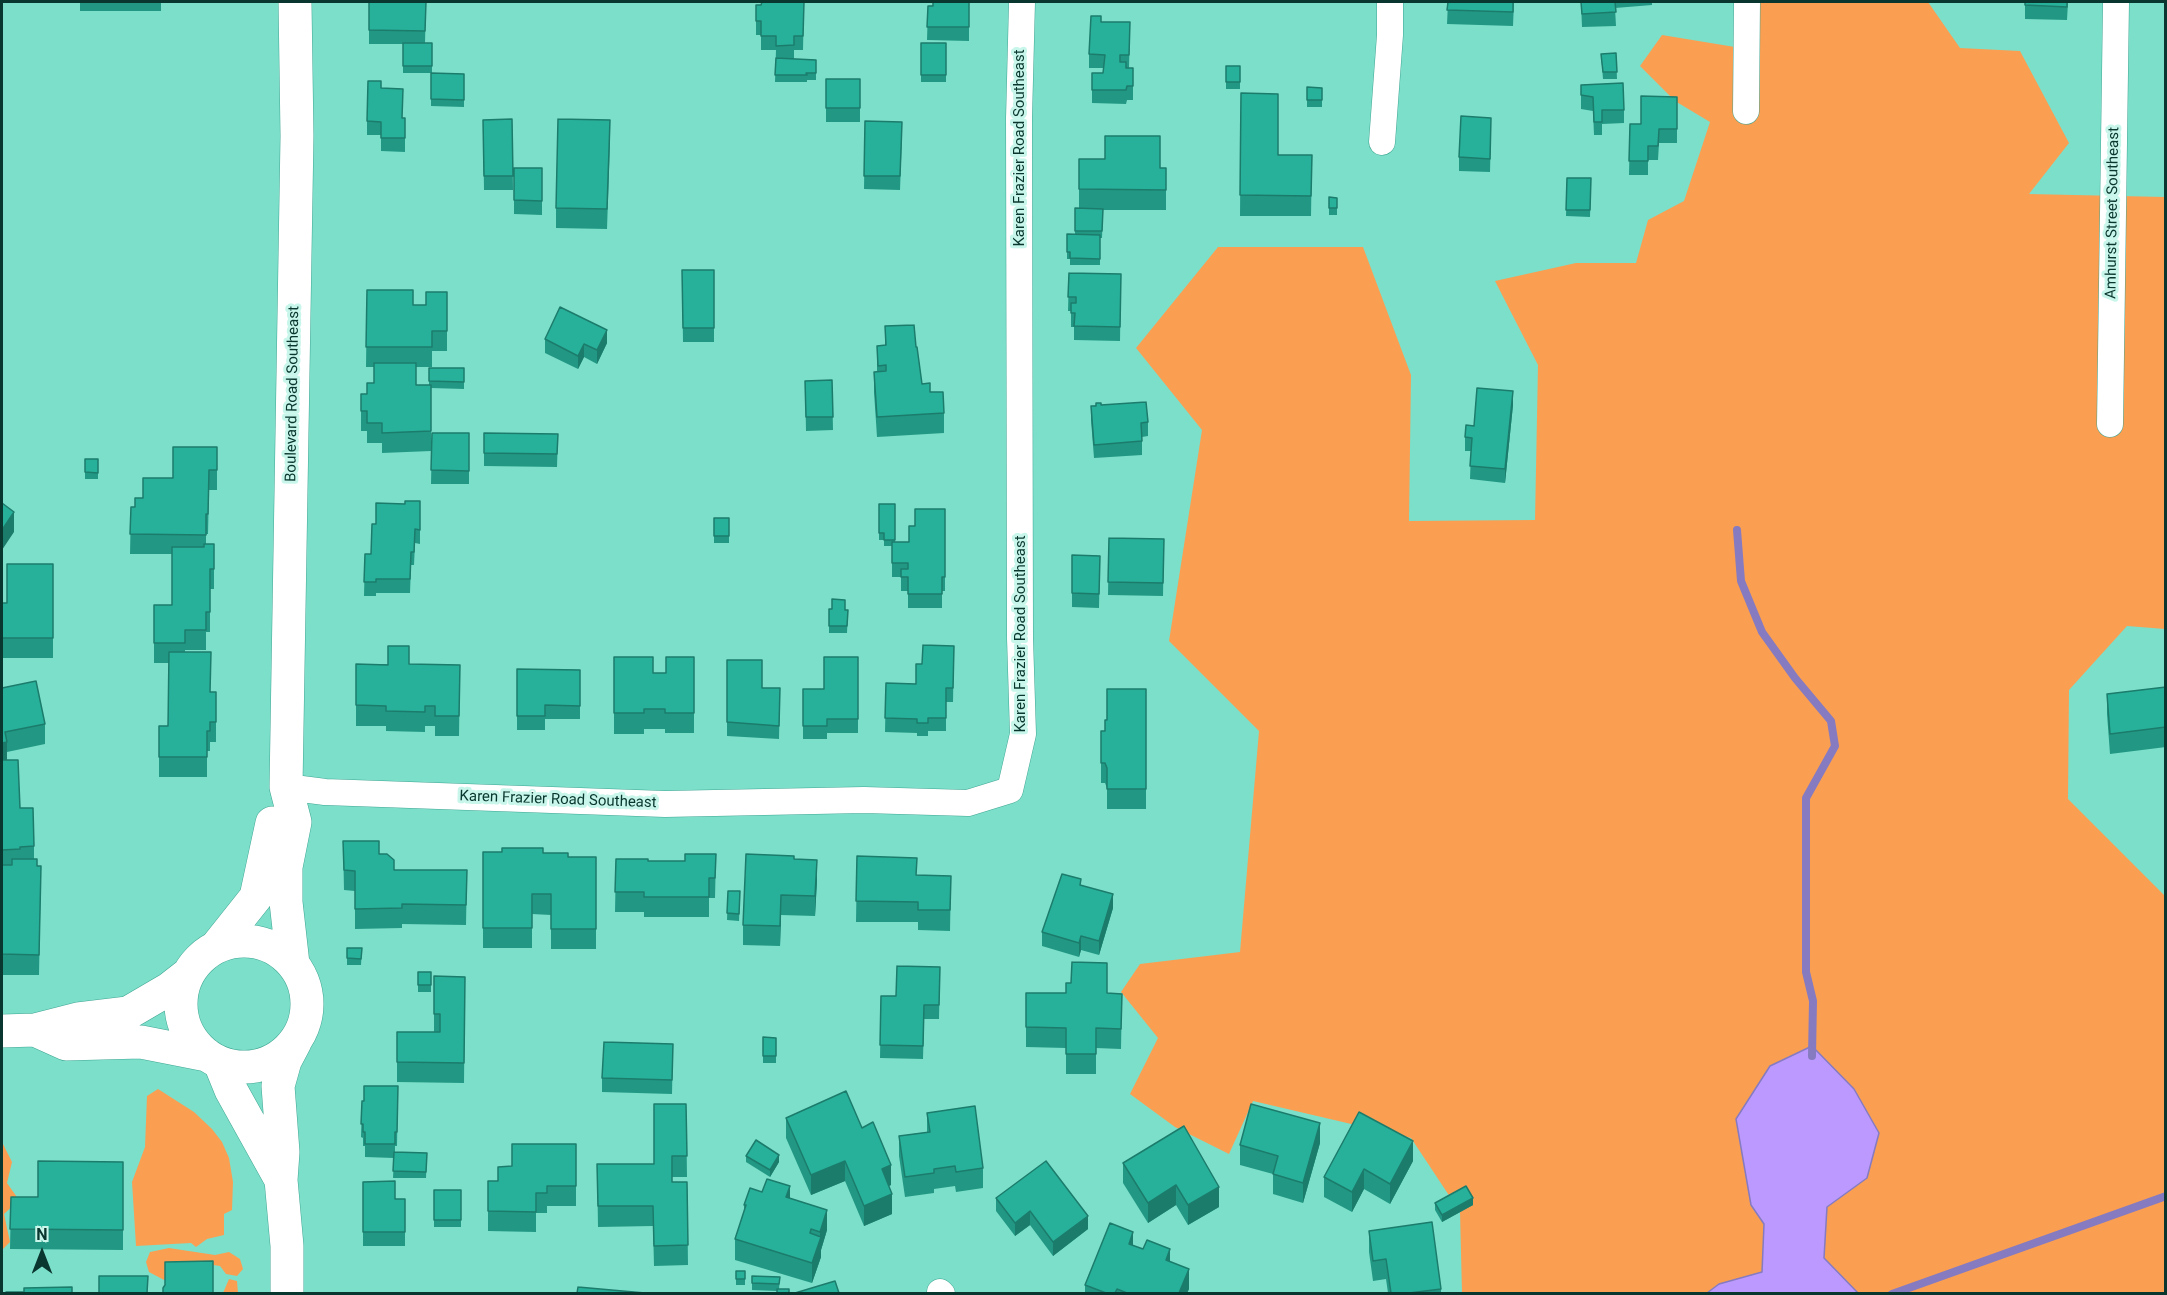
<!DOCTYPE html>
<html>
<head>
<meta charset="utf-8">
<style>
	body { margin:0 }
	#map { position:relative; width:2167px; height:1295px; overflow:hidden; background:#7cdfca; font-family:Roboto,sans-serif }
	canvas { display:block }
	.frame { position:absolute; inset:0; border:3px solid #09362e; pointer-events:none }
	.north { position:absolute; left:12px; top:1223px; width:60px; height:60px; -webkit-text-stroke:4px #c8f6ea; paint-order:stroke; rotate:0deg; font-size:16px; font-weight:700; line-height:24px; text-align:center; color:#09362e }
	.north::after { content:''; display:block; margin:auto; width:21px; height:27px; background:#09362e; clip-path:polygon(50% 0,100% 100%,50% 72%,0 100%) }
</style>
</head>
<body>
<div id="map">
<canvas width="2167" height="1295"></canvas>
<div class="frame"></div>
<div class="north">N</div>
</div>
<script>
const ctx = document.querySelector('canvas').getContext('2d');
ctx.lineJoin = 'round';
function fillPath(path, color) { ctx.fillStyle = color; ctx.fill(path, 'evenodd'); }
const toPath = rows => new Path2D(rows.map(r => 'M' + r).join(''));
function stroke(path, color, width, dash) { ctx.strokeStyle = color; ctx.lineWidth = width; ctx.lineCap = dash ? 'butt' : 'round'; ctx.setLineDash(dash || []); ctx.stroke(path); }
function label(font, color, halo, rows, align = 'center') {
  ctx.font = font + ' Roboto,sans-serif'; ctx.lineWidth = 6; ctx.setLineDash([]); ctx.textBaseline = 'middle'; ctx.strokeStyle = halo; ctx.fillStyle = color; for (const [text, x, y, turn = 0] of rows) {
    ctx.save(); ctx.translate(x, y); ctx.rotate((+turn || 0) * Math.PI / 180); ctx.textAlign = isNaN(turn) ? turn : align; if (halo) ctx.strokeText(text, 0, 0); ctx.fillText(text, 0, 0); ctx.restore();
  }
}
const green = toPath([
	[1747,2,1928,2,1960,48,2020,51,2069,143,2029,194,2165,197,2165,629,2127,626,2069,690,2068,799,2165,896,2165,1293,1858,1293,1824,1258,1827,1207,1867,1178,1751,1205,1764,1224,1762,1272,1719,1284,1707,1293,1462,1293,1460,1212,1411,1138,1253,1101,1229,1154,1175,1127,1130,1094,1158,1038,1121,992,1140,964,1240,952,1259,731,1169,641,1202,430,1136,348,1218,247,1363,247,1411,375,1409,521,1535,520,1538,365,1495,281,1576,263,1636,263,1648,220,1684,201,1710,122,1675,101,1640,66,1662,35,1747,49],
	[158,1089,194,1112,212,1129,222,1142,229,1158,233,1182,232,1210,224,1214,224,1235,207,1239,196,1247,191,1243,136,1246,132,1182,145,1147,147,1096],
	[2,1142,12,1162,7,1183,19,1200,4,1214,10,1242,2,1250],
	[169,1248,215,1255,229,1252,240,1259,243,1269,237,1276,226,1274,220,1266,199,1263,168,1274,164,1280,149,1272,146,1262,150,1252],
	[229,1279,237,1281,238,1293,223,1293]
]);
const water = toPath([
	[1812,1046,1854,1089,1879,1133,1867,1178,1827,1207,1824,1258,1858,1293,1707,1293,1719,1284,1762,1272,1764,1224,1751,1205,1736,1119,1770,1066,1812,1046]
]);
const stream = toPath([
	[1737,530,1741,581,1762,632,1795,678,1831,721,1835,746,1806,798,1806,972,1813,1001,1812,1056],
	[1892,1294,2166,1196]
]);
const street = toPath([
	[1746,111,1747,2],
	[1382,142,1390,35,1390,2],
	[2110,424,2116,2],
	[286,787,325,792,665,804,864,800,968,803,1010,790,1023,734,1020,638,1019,118,1022,2],
	[940,1292,942,1294]
]);
const secondary = toPath([
	'181 1004a63 63 0 1 1 126 0a63 63 0 1 1-126 0Z',
	[217,946,256,897,272,823],
	[293,964,286,902,286,867,295,822,286,787,297,136,295,2],
	[35,1030,66,1044,141,1042,207,1055],
	[2,1031,35,1030,78,1019,128,1013,169,989,187,975],
	[220,1063,231,1090,281,1180],
	[287,1294,287,1246,281,1180,283,1152,278,1086,285,1061,295,1042]
]);
const wall = toPath([
	[80,2,161,2,161,11,80,11],
	[369,2,426,2,425,43,432,43,432,73,403,73,403,44,369,44],
	[804,2,803,50,794,50,794,59,816,60,816,80,807,80,807,82,775,82,776,50,761,50,761,35,756,35,756,5],
	[969,2,969,41,927,40,928,6],
	[1448,2,1514,2,1513,26,1447,24],
	[1581,2,1656,2,1652,2,1652,5,1615,8,1616,26,1582,27],
	[2025,2,2068,2,2067,20,2025,19],
	[1101,22,1130,22,1129,68,1133,68,1133,100,1127,100,1126,104,1092,103,1092,73,1103,73,1103,68,1089,68,1089,54],
	[921,43,946,43,946,82,921,82],
	[1616,53,1617,79,1603,79,1601,54],
	[1226,66,1240,66,1240,89,1226,89],
	[431,73,464,74,464,107,431,106],
	[826,79,860,79,860,122,826,122],
	[1581,85,1624,110,1624,123,1602,124,1602,135,1594,135,1593,111,1581,109],
	[1307,87,1322,88,1322,107,1307,107],
	[381,88,402,118,405,118,405,152,381,151,381,135,367,135,367,121],
	[1241,93,1278,155,1312,155,1311,216,1240,216],
	[1677,97,1677,143,1659,143,1658,160,1648,160,1648,175,1629,175,1630,124,1641,124],
	[512,119,513,190,484,190,483,120],
	[865,121,902,135,900,190,864,189],
	[1491,131,1490,172,1459,171,1459,157],
	[610,141,607,229,556,228,556,208],
	[1079,159,1105,159,1160,168,1166,168,1166,210,1103,210,1102,238,1100,238,1100,265,1070,265,1070,259,1067,259,1067,234,1075,234,1075,208,1079,208],
	[514,168,542,168,542,215,514,214],
	[1567,178,1591,178,1590,217,1566,216],
	[1329,197,1337,198,1337,215,1329,215],
	[682,270,714,270,714,342,683,342],
	[1069,273,1121,274,1120,341,1074,340,1074,327,1071,327,1071,311,1068,311],
	[367,290,413,305,426,305,447,292,447,351,432,351,432,367,416,367,416,385,429,385,429,368,464,368,464,389,431,388,431,451,382,453,382,443,367,443,367,431,361,431,361,394,367,394,374,383,374,367,366,367],
	[885,326,916,347,922,384,930,392,944,413,944,433,877,437,874,392,874,372,877,372,877,346,885,345],
	[545,339,607,343,597,364,584,357,578,369,545,353],
	[832,380,833,430,806,431,805,381],
	[1101,405,1148,422,1148,436,1142,437,1142,455,1094,458,1091,420,1091,406],
	[1513,405,1505,483,1470,479,1471,451,1465,451,1465,437,1474,426],
	[432,433,469,433,469,484,431,484],
	[484,433,558,434,557,467,484,466],
	[217,447,217,490,209,490,208,534,206,534,206,544,214,544,214,589,210,589,210,632,206,632,206,650,185,650,185,652,211,692,216,692,216,742,210,742,210,751,207,751,207,777,159,777,159,726,168,726,169,663,154,663,154,605,172,605,172,554,130,554,131,507,135,507,143,498],
	[85,459,98,459,98,479,85,479],
	[420,501,420,544,415,543,414,565,411,565,410,593,376,593,376,596,364,596,365,554,371,554,376,524,405,504],
	[879,504,895,504,895,542,909,542,915,526,945,509,945,591,942,591,942,608,908,608,908,591,901,591,901,577,892,577,892,546,884,546,884,540,879,540],
	[714,518,729,518,729,543,714,543],
	[1109,538,1164,539,1163,596,1108,595],
	[1072,555,1100,556,1099,608,1072,607],
	[53,564,53,658,2,658,2,603,7,603],
	[829,609,848,610,847,633,829,633],
	[954,646,953,702,946,702,946,731,928,731,928,736,917,736,917,733,885,732,886,683,916,684,922,664],
	[614,657,653,673,666,673,694,657,694,733,665,733,665,729,644,729,644,734,614,734],
	[858,657,858,733,827,733,827,739,803,739,803,689,824,689],
	[727,660,762,688,780,688,779,739,727,736],
	[356,664,460,665,459,736,435,736,435,726,425,726,425,732,386,731,386,726,356,726],
	[517,669,580,670,580,719,545,719,545,730,517,730],
	[2166,687,2166,747,2110,754,2107,714,2107,694],
	[2,688,45,724,45,744,7,752,7,760,20,808,34,846,34,859,37,866,41,866,39,975,2,975],
	[1146,689,1146,809,1107,809,1107,788,1105,783,1101,783,1101,731,1105,731,1107,720],
	[343,841,379,854,394,870,467,870,466,925,402,924,402,928,355,929,355,891,344,890],
	[483,852,543,853,568,857,596,857,596,949,551,949,551,915,532,914,532,948,483,948],
	[716,854,715,898,709,898,709,917,644,917,644,912,615,912,616,859,648,861,685,861],
	[857,856,917,875,951,876,950,931,918,930,918,922,856,922],
	[794,859,817,880,815,916,781,915,780,946,743,945,743,925],
	[1081,885,1113,908,1099,955,1081,950,1079,957,1042,946,1042,932],
	[728,891,740,891,739,921,727,920],
	[347,948,362,948,361,965,347,965],
	[940,967,939,1019,924,1019,923,1059,880,1058,881,996,896,996],
	[418,972,431,972,431,992,418,992],
	[434,976,465,977,464,1083,397,1082,397,1032,434,1032],
	[1026,993,1122,994,1121,1049,1096,1048,1096,1074,1066,1074,1066,1048,1026,1047],
	[763,1037,776,1038,776,1063,763,1063],
	[673,1044,672,1094,602,1092,602,1078],
	[398,1086,397,1146,395,1146,395,1152,427,1153,426,1178,393,1178,394,1158,365,1157,365,1146,363,1146,363,1138,361,1137,362,1101,364,1101],
	[686,1104,687,1177,672,1177,672,1182,687,1182,688,1265,654,1266,653,1226,598,1227,597,1164,654,1164],
	[1359,1112,1413,1161,1390,1204,1364,1189,1352,1212,1324,1197,1324,1177],
	[927,1113,983,1168,983,1188,956,1192,955,1186,934,1189,934,1193,905,1197,899,1156,899,1136,927,1132],
	[786,1118,862,1128,891,1185,889,1186,892,1214,864,1226,845,1181,811,1195,786,1138],
	[1320,1143,1303,1203,1273,1194,1273,1174,1240,1165,1240,1145],
	[576,1144,576,1206,547,1206,547,1213,536,1213,536,1232,488,1231,488,1181,498,1181,512,1166],
	[746,1156,779,1162,770,1177,746,1162],
	[123,1162,123,1250,10,1249,11,1197,38,1197],
	[1123,1163,1219,1187,1219,1207,1188,1225,1176,1205,1148,1223,1123,1183],
	[363,1182,395,1199,405,1199,405,1246,363,1246],
	[434,1190,461,1190,461,1227,434,1227],
	[762,1192,790,1199,827,1230,821,1250,821,1257,812,1283,735,1260,735,1239,744,1211,744,1205],
	[996,1198,1088,1229,1053,1256,1030,1225,1015,1236,996,1211],
	[1435,1203,1473,1205,1442,1222,1435,1210],
	[1369,1231,1441,1289,1441,1293,1388,1293,1386,1279,1373,1281,1369,1252],
	[1133,1246,1170,1262,1189,1289,1187,1293,1085,1293,1085,1285],
	[736,1271,745,1271,745,1285,736,1285],
	[752,1276,780,1277,779,1289,777,1291,752,1290]
]);
const shadedWall = toPath([
	[607,330,607,343,597,364,597,350],
	[584,344,584,357,578,369,578,356],
	[1513,391,1513,405,1505,483,1505,469],
	[14,512,14,532,2,550,2,530],
	[7,742,7,762,2,763,2,743],
	[817,860,817,880,815,916,815,896],
	[1113,894,1113,908,1099,955,1099,941],
	[781,895,781,915,780,946,780,926],
	[1081,936,1081,950,1079,957,1079,943],
	[1320,1123,1320,1143,1303,1203,1303,1183],
	[1413,1141,1413,1161,1390,1204,1390,1184],
	[779,1155,779,1162,770,1177,770,1170],
	[845,1161,845,1181,811,1195,811,1175],
	[891,1165,891,1185,882,1189,882,1169],
	[1364,1169,1364,1189,1352,1212,1352,1192],
	[1176,1185,1176,1205,1148,1223,1148,1203],
	[790,1186,790,1206,786,1197],
	[1219,1187,1219,1207,1188,1225,1188,1205],
	[892,1194,892,1214,864,1226,864,1206],
	[1473,1198,1473,1205,1442,1222,1442,1215],
	[827,1210,827,1230,821,1250,821,1257,812,1283,812,1263,820,1239,820,1232],
	[1030,1211,1030,1225,1015,1236,1015,1223],
	[1088,1216,1088,1229,1053,1256,1053,1242],
	[1133,1232,1133,1252,1129,1244],
	[1170,1249,1170,1269,1166,1260],
	[1189,1269,1189,1289,1187,1293,1179,1293]
]);
const building = toPath([
	[369,2,426,2,425,31,369,30,369,2],
	[762,2,804,2,803,36,794,36,794,45,776,46,776,36,761,36,761,21,756,21,756,5,761,5,762,2],
	[933,2,969,2,969,27,927,27,928,6,933,6,933,2],
	[1448,2,1513,2,1513,12,1447,10,1448,2],
	[1581,2,1615,2,1616,12,1582,14,1581,2],
	[2025,2,2067,2,2067,7,2025,5,2025,2],
	[1091,16,1101,16,1101,22,1130,22,1129,55,1120,55,1120,62,1126,62,1126,68,1133,68,1133,86,1127,86,1126,90,1092,90,1092,73,1103,73,1105,55,1089,54,1091,16],
	[403,43,432,43,432,66,403,66,403,43],
	[921,43,946,43,946,75,921,75,921,43],
	[1616,53,1617,72,1603,72,1601,54,1616,53],
	[776,58,816,60,816,73,806,73,807,75,775,75,776,58],
	[1226,66,1240,66,1240,82,1226,82,1226,66],
	[431,73,464,74,464,100,431,99,431,73],
	[826,79,860,79,860,108,826,108,826,79],
	[368,81,381,81,381,88,403,89,402,118,405,118,405,138,381,138,381,122,367,121,368,81],
	[1623,83,1624,110,1602,110,1602,122,1594,122,1593,97,1581,95,1581,85,1623,83],
	[1307,87,1322,88,1322,100,1307,100,1307,87],
	[1241,93,1278,94,1278,155,1312,155,1311,196,1240,195,1241,93],
	[1641,96,1677,97,1677,129,1659,129,1658,146,1648,146,1648,161,1629,161,1630,124,1641,124,1641,96],
	[1461,116,1491,118,1490,159,1459,157,1461,116],
	[512,119,513,176,484,176,483,120,512,119],
	[558,119,610,120,607,209,556,208,558,119],
	[865,121,902,122,900,176,864,176,865,121],
	[1105,136,1160,136,1160,168,1166,168,1166,190,1079,189,1079,159,1105,159,1105,136],
	[514,168,542,168,542,201,514,200,514,168],
	[1567,178,1591,178,1590,210,1566,210,1567,178],
	[1329,197,1337,198,1337,208,1329,208,1329,197],
	[1075,208,1103,209,1102,231,1075,231,1075,208],
	[1067,234,1100,235,1100,259,1070,258,1070,252,1067,252,1067,234],
	[682,270,714,270,714,328,683,328,682,270],
	[1069,273,1121,274,1120,327,1074,326,1075,313,1071,313,1071,303,1076,303,1076,297,1068,297,1069,273],
	[367,290,413,290,413,305,426,305,426,292,447,292,447,331,432,331,432,347,366,347,367,290],
	[560,307,607,330,597,350,584,344,578,356,545,339,560,307],
	[914,325,916,347,917,347,922,384,930,383,930,392,943,392,944,413,877,417,874,372,886,371,886,365,878,366,877,346,886,345,885,326,914,325],
	[374,363,416,363,416,385,431,385,431,431,382,433,382,423,367,423,367,411,361,411,361,394,367,394,367,383,374,383,374,363],
	[429,368,464,368,464,382,429,381,429,368],
	[832,380,833,417,806,417,805,381,832,380],
	[1477,388,1513,391,1505,469,1470,466,1472,438,1465,437,1466,425,1474,426,1477,388],
	[1146,402,1148,422,1141,423,1142,441,1094,445,1091,406,1096,406,1096,403,1101,403,1101,405,1146,402],
	[432,433,469,433,469,471,431,470,432,433],
	[484,433,558,434,557,454,484,453,484,433],
	[173,447,217,447,217,470,209,470,208,514,206,514,206,535,130,534,131,507,135,507,135,498,143,498,143,478,173,478,173,447],
	[85,459,98,459,98,473,85,472,85,459],
	[405,501,420,501,420,530,415,529,414,552,411,552,410,579,376,579,376,582,364,582,365,554,371,554,372,524,376,524,376,503,405,504,405,501],
	[2,503,14,512,2,530,2,503],
	[879,504,895,504,895,540,884,540,884,533,879,533,879,504],
	[915,509,945,509,945,577,942,577,942,594,908,594,908,577,901,577,901,569,908,569,908,563,892,563,892,542,909,542,909,526,915,526,915,509],
	[714,518,729,518,729,536,714,536,714,518],
	[1109,538,1164,539,1163,583,1108,582,1109,538],
	[204,544,214,544,214,569,210,569,210,612,206,612,206,630,185,630,185,643,154,643,154,605,172,605,172,547,204,547,204,544],
	[1072,555,1100,556,1099,594,1072,593,1072,555],
	[7,564,53,564,53,638,2,638,2,603,7,603,7,564],
	[832,599,845,600,845,610,848,610,847,626,829,626,829,609,832,609,832,599],
	[923,645,954,646,953,688,946,688,946,718,928,718,928,723,917,723,917,719,885,718,886,683,916,684,916,664,922,664,923,645],
	[388,646,409,646,409,664,460,665,459,716,435,716,435,706,425,706,425,712,386,711,386,706,356,705,356,664,388,665,388,646],
	[169,652,211,652,210,692,216,692,216,722,210,722,210,731,207,731,207,757,159,757,159,726,168,726,169,652],
	[614,657,653,657,653,673,666,673,666,657,694,657,694,713,665,713,665,709,644,709,644,713,614,713,614,657],
	[824,657,858,657,858,719,827,719,827,726,803,726,803,689,824,689,824,657],
	[727,660,762,660,762,688,780,688,779,726,727,722,727,660],
	[517,669,580,670,580,706,545,705,545,716,517,716,517,669],
	[36,681,45,724,5,732,7,742,2,743,2,688,36,681],
	[2166,687,2166,727,2110,734,2107,694,2166,687],
	[1107,689,1146,689,1146,789,1107,789,1107,768,1105,763,1101,763,1101,731,1105,731,1105,720,1107,720,1107,689],
	[2,760,18,760,20,808,33,808,34,846,20,847,20,849,2,850,2,760],
	[343,841,379,841,379,854,387,854,394,860,394,870,467,870,466,905,402,904,402,908,355,909,355,871,344,870,343,841],
	[502,848,543,848,543,853,568,853,568,857,596,857,596,929,551,929,551,894,532,894,532,928,483,928,483,852,502,852,502,848],
	[685,854,716,854,715,878,709,878,709,897,644,897,644,892,615,892,616,859,648,859,648,861,685,861,685,854],
	[746,854,794,856,794,859,817,860,815,896,781,895,780,926,743,925,746,854],
	[857,856,917,858,916,875,951,876,950,910,918,910,918,902,856,901,857,856],
	[12,859,37,859,37,866,41,866,39,955,2,954,2,865,12,865,12,859],
	[1062,874,1081,879,1080,885,1113,894,1099,941,1081,936,1079,943,1042,932,1062,874],
	[728,891,740,891,739,914,727,913,728,891],
	[347,948,362,948,361,959,347,958,347,948],
	[1072,962,1107,963,1107,993,1122,994,1121,1029,1096,1028,1096,1054,1066,1054,1066,1028,1026,1027,1026,993,1066,993,1066,983,1071,983,1072,962],
	[897,966,940,967,939,1005,924,1005,923,1046,880,1045,881,996,896,996,897,966],
	[418,972,431,972,431,985,418,985,418,972],
	[434,976,465,977,464,1063,397,1062,397,1032,440,1032,440,1014,434,1014,434,976],
	[763,1037,776,1038,776,1056,763,1056,763,1037],
	[604,1042,673,1044,672,1080,602,1078,604,1042],
	[364,1086,398,1086,397,1132,395,1132,395,1144,365,1144,365,1132,363,1132,363,1124,361,1124,362,1101,364,1101,364,1086],
	[846,1091,862,1128,873,1122,891,1165,882,1169,892,1194,864,1206,845,1161,811,1175,786,1118,846,1091],
	[654,1104,686,1104,687,1156,672,1156,672,1182,687,1182,688,1245,654,1246,653,1206,598,1206,597,1164,654,1164,654,1104],
	[1251,1104,1320,1123,1303,1183,1273,1174,1278,1156,1240,1145,1251,1104],
	[975,1106,983,1168,956,1172,955,1166,934,1169,934,1173,905,1177,899,1136,930,1132,927,1113,975,1106],
	[1359,1112,1413,1141,1390,1184,1364,1169,1352,1192,1324,1177,1359,1112],
	[1184,1126,1219,1187,1188,1205,1176,1185,1148,1203,1123,1163,1184,1126],
	[756,1140,779,1155,770,1170,746,1156,756,1140],
	[512,1144,576,1144,576,1186,547,1186,547,1193,536,1193,536,1212,488,1211,488,1181,498,1181,498,1167,512,1166,512,1144],
	[394,1152,427,1153,426,1172,393,1171,394,1152],
	[38,1161,123,1162,123,1230,10,1229,11,1197,38,1197,38,1161],
	[1046,1161,1088,1216,1053,1242,1030,1211,1015,1223,996,1198,1046,1161],
	[767,1179,790,1186,786,1197,827,1210,820,1232,811,1229,810,1233,821,1237,812,1263,735,1239,746,1205,744,1205,750,1188,762,1192,767,1179],
	[395,1181,395,1199,405,1199,405,1232,363,1232,363,1182,395,1181],
	[1466,1186,1473,1198,1442,1215,1435,1203,1466,1186],
	[434,1190,461,1190,461,1220,434,1220,434,1190],
	[1432,1222,1441,1289,1409,1293,1391,1293,1386,1259,1373,1261,1369,1231,1432,1222],
	[1110,1223,1133,1232,1129,1244,1143,1249,1147,1240,1170,1249,1166,1260,1189,1269,1179,1293,1127,1293,1117,1289,1115,1293,1106,1293,1085,1285,1110,1223],
	[213,1261,213,1293,163,1293,163,1288,165,1285,165,1262,213,1261],
	[736,1271,745,1271,745,1279,736,1279,736,1271],
	[99,1276,148,1276,147,1293,99,1293,99,1276],
	[752,1276,780,1277,779,1284,752,1283,752,1276],
	[835,1281,839,1293,795,1293,835,1281],
	[72,1287,72,1293,6,1293,6,1292,24,1292,24,1288,72,1287],
	[578,1287,645,1293,577,1293,578,1287],
	[777,1289,789,1289,789,1293,777,1293,777,1289]
]);
const streetNames = [
	["Karen Frazier Road Southeast",1020,148,-90],
	["Amhurst Street Southeast",2113,213,-89],
	["Boulevard Road Southeast",293,394,-89],
	["Karen Frazier Road Southeast",1021,634,-90],
	["Karen Frazier Road Southeast",558,800,2]
];
fillPath(green, '#fa9f52');
fillPath(water, '#bb99fe');
stroke(water, '#867bc0', 1.5);
stroke(stream, '#867bc0', 8);
stroke(street, '#3fa693', 27);
stroke(secondary, '#3fa693', 34);
stroke(street, '#fff', 26);
stroke(secondary, '#fff', 33);
fillPath(wall, '#229884');
fillPath(shadedWall, '#1c7c6c');
fillPath(building, '#28b19a');
stroke(building, '#1c7c6c', 1.5);
label('15px', '#09362e', '#c8f6ea', streetNames);
</script>
</body>
</html>
